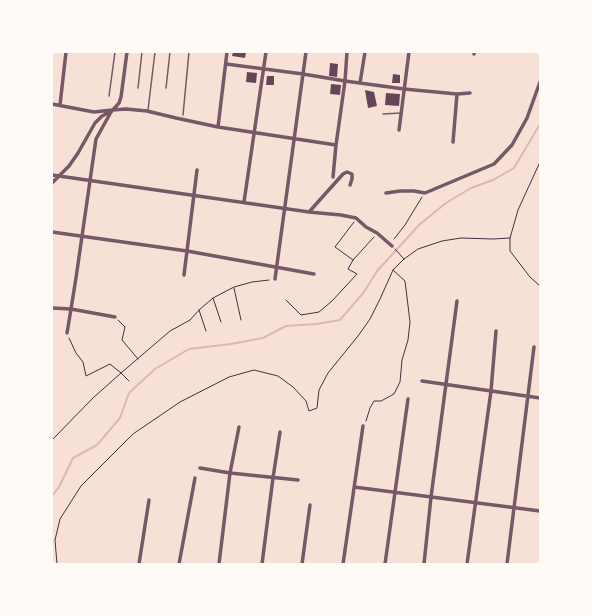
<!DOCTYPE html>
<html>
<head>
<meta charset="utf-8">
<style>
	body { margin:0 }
	#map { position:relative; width:592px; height:616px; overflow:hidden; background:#f7e1d7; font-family:"Public Sans",sans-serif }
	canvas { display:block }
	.frame { position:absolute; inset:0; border:53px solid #fffaf5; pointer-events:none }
</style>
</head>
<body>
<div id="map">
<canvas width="592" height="616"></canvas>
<div class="frame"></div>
</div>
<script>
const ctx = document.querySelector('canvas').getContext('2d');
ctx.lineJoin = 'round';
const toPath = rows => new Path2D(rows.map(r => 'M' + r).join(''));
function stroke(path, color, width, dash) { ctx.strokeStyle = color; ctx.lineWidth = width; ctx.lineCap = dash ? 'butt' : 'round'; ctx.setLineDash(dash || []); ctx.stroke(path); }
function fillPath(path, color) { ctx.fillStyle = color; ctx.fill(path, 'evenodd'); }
const stream = toPath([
	[52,496,59,487,73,458,97,445,120,418,129,393,155,369,189,349,231,344,263,338,286,326,317,324,340,320,364,292,377,271,420,224,446,203,471,188,493,180,514,168,540,124]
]);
const building = toPath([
	[233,52,246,52,245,58,232,56],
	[330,63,338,64,337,77,329,76],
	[247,72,257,73,256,83,246,82],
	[393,74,400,75,400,83,392,83],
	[267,76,274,76,274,85,266,85],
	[331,84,341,85,340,95,330,94],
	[365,90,374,92,377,106,368,108],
	[386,93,400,94,399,106,385,105]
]);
const path = toPath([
	[540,162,518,210,510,238,510,251,530,277,540,286],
	[394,239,405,225,422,197],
	[395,249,404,259],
	[353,260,335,247,354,222],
	[234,288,241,320],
	[213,298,221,322],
	[286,300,301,315,319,312,332,301,357,274,348,269,353,260,374,237],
	[199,310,206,331],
	[118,320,125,327,122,340,138,359],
	[69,338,76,353,83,362,86,376,110,364,121,373,129,381],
	[366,421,370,408,374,401,381,401,394,394,400,382,402,360,408,340,410,322,405,281,393,270],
	[52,440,93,398,121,373,170,331,190,320,199,310,213,298,234,287,252,282,269,280],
	[57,564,55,540,60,519,81,486,133,434,180,402,229,377,254,370,278,376,293,387,306,401,309,411,317,408,319,390,328,373,358,336,370,319,380,299,393,270,404,259,418,249,442,241,461,238,493,239,510,238]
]);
const service = toPath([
	[138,88,142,52],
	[166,88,170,52],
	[109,96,115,52],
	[148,110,155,52],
	[383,114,401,113],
	[183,115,189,52]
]);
const minor = toPath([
	[474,52,474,54],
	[226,64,303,74,345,81,404,89,457,94,470,93],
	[360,83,365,52],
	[52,104,94,112,112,110,126,109,147,111,176,118,218,127,336,145],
	[60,105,66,52],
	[218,127,227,52],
	[399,130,409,52],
	[453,142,457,94],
	[52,175,309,212,341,215,356,218,366,227,377,233,392,246],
	[333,177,336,145,345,81,347,52],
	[52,183,69,166,78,153,95,123,102,116,110,112],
	[386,193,400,191,414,191,425,193,494,164,512,145,527,118,540,82],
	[244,202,266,52],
	[309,212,343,174,347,172,352,174,352,179,350,185],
	[52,232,187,251,314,274],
	[184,275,197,170],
	[275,279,306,52],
	[52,308,71,309,115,317],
	[67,333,71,309,76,278,96,139,111,112,119,103,121,97,127,52],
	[422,381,540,398],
	[200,468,230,473,298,480],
	[354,487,540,511],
	[139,564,149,500],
	[179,564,195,478],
	[219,564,230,473,239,427],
	[262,564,273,478,280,432],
	[302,564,310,505],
	[343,564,363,426],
	[385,564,408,399],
	[424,564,431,497,457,301],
	[467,564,491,391,496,331],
	[507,564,534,347]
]);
stroke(stream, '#dcb8b0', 2);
fillPath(building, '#644757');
stroke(path, '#4a2c40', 1);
stroke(service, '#755966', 1.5);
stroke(minor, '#755966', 3.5);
</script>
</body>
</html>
